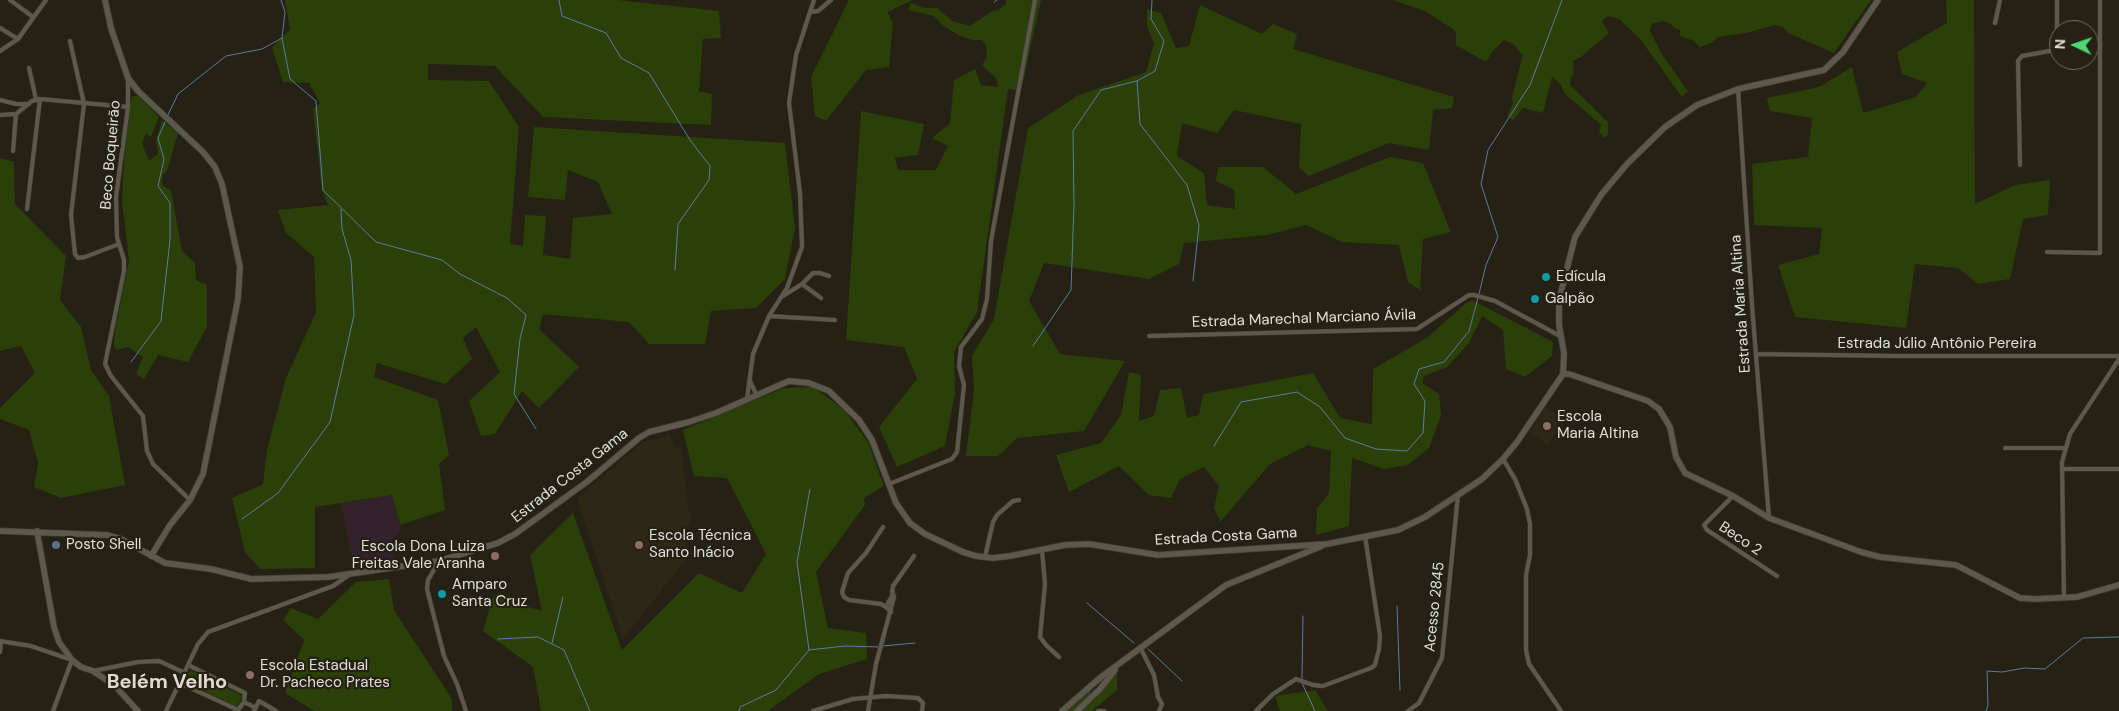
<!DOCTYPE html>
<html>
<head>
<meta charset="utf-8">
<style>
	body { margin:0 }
	#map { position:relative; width:2119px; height:711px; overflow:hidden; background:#252115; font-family:"DM Sans",sans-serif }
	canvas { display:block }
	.north { position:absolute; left:2049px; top:20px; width:50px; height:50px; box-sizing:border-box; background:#252115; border:1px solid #706d63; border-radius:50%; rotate:273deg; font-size:14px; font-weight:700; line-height:20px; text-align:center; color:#e1ded7 }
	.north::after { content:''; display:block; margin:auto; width:18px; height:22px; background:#4ed675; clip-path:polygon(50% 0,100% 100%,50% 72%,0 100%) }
</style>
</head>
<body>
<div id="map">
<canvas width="2119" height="711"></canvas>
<div class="north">N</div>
</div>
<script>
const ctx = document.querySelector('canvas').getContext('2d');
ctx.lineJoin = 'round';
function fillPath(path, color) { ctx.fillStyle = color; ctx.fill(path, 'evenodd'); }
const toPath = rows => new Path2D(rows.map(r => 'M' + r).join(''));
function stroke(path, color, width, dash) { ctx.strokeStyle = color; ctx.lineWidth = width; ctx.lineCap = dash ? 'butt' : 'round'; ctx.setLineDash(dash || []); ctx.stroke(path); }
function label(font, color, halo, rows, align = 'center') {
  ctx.font = font + ' "DM Sans",sans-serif'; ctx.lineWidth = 4.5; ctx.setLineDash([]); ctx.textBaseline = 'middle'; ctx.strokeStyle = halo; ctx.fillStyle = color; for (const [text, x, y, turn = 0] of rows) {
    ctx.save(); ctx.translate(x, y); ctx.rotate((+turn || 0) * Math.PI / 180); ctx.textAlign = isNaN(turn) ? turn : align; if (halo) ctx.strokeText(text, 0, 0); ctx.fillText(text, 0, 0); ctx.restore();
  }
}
const commercial = toPath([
	[392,495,401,529,391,542,395,561,354,568,341,503]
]);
const built = toPath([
	[1545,407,1565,419,1548,445,1529,433],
	[670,436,675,448,681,447,689,513,692,516,686,531,687,558,623,639,577,498,643,442]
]);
const green = toPath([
	[285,0,618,0,719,11,721,38,703,39,699,91,712,94,711,125,543,117,495,66,428,64,428,80,489,81,519,127,510,244,523,246,525,215,546,216,543,255,570,259,573,218,612,214,598,182,568,170,565,200,528,197,534,127,785,143,795,228,785,279,756,308,711,311,705,344,649,344,629,322,543,314,539,329,579,367,539,408,522,391,495,434,481,436,469,401,500,372,476,327,463,338,472,359,445,384,377,363,374,377,438,400,449,455,439,464,445,510,400,525,392,495,315,507,315,568,260,569,245,552,232,498,263,484,267,450,286,378,316,312,314,257,286,233,278,210,328,205,322,191,313,109,320,103,309,83,283,82,272,47,290,30],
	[849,0,913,0,887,12,893,22,889,67,866,70,826,121,815,116,811,77],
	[1006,0,1041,0,1021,91,1008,89,977,312,954,352,955,393,945,446,897,467,879,427,917,379,904,347,846,340,861,111,924,124,918,155,895,158,898,170,936,170,948,146,932,138,950,123,954,80,975,69,981,85,998,87,997,79,982,65,987,57,986,45,982,40,972,40,958,35,942,25,934,16,908,10,911,3,924,8,937,8,952,21,970,26,994,10,997,11,1006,4],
	[1393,0,1871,0,1834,53,1788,33,1783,27,1775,25,1746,33,1718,37,1711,43,1700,47,1694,41,1680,36,1680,30,1674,28,1670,23,1662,21,1652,24,1650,30,1653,37,1663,56,1688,91,1682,97,1640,39,1619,19,1608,16,1602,21,1609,33,1581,57,1573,61,1574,73,1571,78,1570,85,1608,122,1608,135,1604,138,1599,131,1601,125,1565,94,1561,85,1552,77,1543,113,1523,108,1513,120,1507,116,1513,103,1512,97,1523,55,1513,44,1504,40,1493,51,1486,62,1456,45,1456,33,1453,29,1425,11],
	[1946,0,1974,0,1975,204,2015,185,2050,180,2048,215,2023,219,2010,279,1978,284,1958,268,1915,264,1906,328,1795,317,1778,265,1819,254,1822,228,1754,225,1752,164,1808,157,1812,118,1770,111,1767,98,1819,87,1852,67,1863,113,1916,97,1927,83,1902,74,1897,52,1947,23],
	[1200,5,1262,34,1273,24,1297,34,1293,49,1454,97,1452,108,1433,110,1429,150,1389,143,1309,176,1299,168,1301,124,1234,110,1217,133,1182,123,1177,156,1204,173,1207,205,1235,209,1234,190,1216,181,1218,167,1263,167,1296,194,1390,157,1423,163,1451,232,1423,239,1420,290,1408,282,1399,245,1342,242,1306,225,1267,235,1184,243,1179,264,1149,279,1044,263,1029,301,1060,354,1125,361,1084,431,1017,438,998,456,966,456,974,390,972,356,994,319,1028,128,1079,95,1146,72,1154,44,1147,26,1147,9,1161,13,1176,48,1189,46],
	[132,96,138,96,159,117,151,137,146,133,142,143,149,161,158,154,156,140,162,120,178,133,167,171,163,175,162,185,171,191,182,251,195,263,196,280,207,285,207,327,188,362,158,355,144,379,136,374,143,357,128,347,117,350,114,347,115,330,129,260,122,202,125,140],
	[0,158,14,162,15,204,66,256,60,300,81,327,91,370,109,396,125,485,61,498,34,487,38,463,29,430,0,419,0,408,35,373,21,346,0,351],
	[1472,300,1553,342,1552,356,1525,377,1506,369,1503,330,1482,316,1469,343,1447,367,1424,376,1422,383,1439,394,1441,416,1429,448,1408,465,1384,469,1352,458,1349,526,1316,535,1317,508,1329,493,1331,451,1308,445,1270,464,1220,522,1214,508,1219,486,1204,467,1180,479,1171,498,1149,495,1119,466,1069,492,1056,455,1101,443,1121,415,1129,372,1141,375,1139,421,1154,416,1160,390,1181,388,1187,418,1199,415,1203,394,1313,373,1340,418,1372,424,1373,369,1428,337,1465,304],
	[813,387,844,410,868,442,884,486,864,498,865,505,816,572,828,628,866,633,867,659,819,674,768,711,541,711,533,667,483,631,493,596,542,611,530,555,573,513,622,650,699,573,742,593,766,554,727,478,694,476,683,430,784,388],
	[389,579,394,610,452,699,452,711,314,711,285,693,304,640,283,620,291,608,318,619,356,582],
	[190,670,243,696,237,707,184,681],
	[1117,672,1117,690,1092,711,1080,711],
	[1315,690,1328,711,1280,711,1275,696],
	[1089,691,1092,695,1074,711,1066,711]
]);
const stream = toPath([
	[281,0,285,12,282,38,290,79,316,101,323,190,376,242,442,260,460,274,507,298,526,315,520,339,514,394,536,429],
	[559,0,562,16,606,33,621,58,649,73,690,140,710,166,709,180,678,224,675,270],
	[994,2,997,0],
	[1137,81,1140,124,1187,185,1199,225,1193,281],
	[167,117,178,94,226,56,262,49,282,38],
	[1479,294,1486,265,1498,237,1481,184,1488,150,1530,85,1562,0],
	[1033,346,1071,290,1074,205,1073,131,1101,90,1137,81,1155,71,1164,41,1151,19,1152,0],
	[131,362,161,321,170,240,170,203,158,186,164,159,158,138,166,120],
	[1214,446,1241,402,1297,392,1320,407,1345,438,1376,449,1407,451,1423,433,1425,401,1414,384,1419,369,1444,362,1469,331,1478,298],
	[242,519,278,493,330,422,354,315,351,260,342,229,341,209],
	[1087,603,1134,643],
	[1397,606,1400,690],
	[498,639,538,637,564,650,590,711],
	[552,643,563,597],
	[883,646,915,643],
	[1148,649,1182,681],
	[809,650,845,646,879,647],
	[1302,679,1303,616],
	[1302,683,1315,711],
	[739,711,740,707,776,690,809,650,797,562,810,489],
	[1986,711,1988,706,1987,671,2002,672,2024,668,2045,669,2083,638,2119,637]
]);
const minor = toPath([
	[10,0,33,17],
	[810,12,818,11,831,0],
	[1995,23,2000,0],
	[0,28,18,39],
	[70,41,84,104,71,215,75,254,78,258,85,257,119,244],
	[0,51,18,39,46,0],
	[29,68,36,99],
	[128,78,128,107,116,197,117,237,124,260,124,271,105,364,111,376,143,416,147,451,153,464,190,500],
	[1738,89,1752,305,1769,518],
	[0,100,16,104,29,104],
	[0,115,16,114,32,101,40,99,128,107],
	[13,151,16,114],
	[2020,165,2018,61,2022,56,2055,50,2057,46,2057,0],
	[27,209,40,99],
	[2047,252,2100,253,2100,0],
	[802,284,821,298],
	[783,296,802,284,813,273,820,273,829,276],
	[769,316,835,320],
	[1149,336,1417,329,1469,295,1474,295,1495,301,1560,336],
	[1756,354,1896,356,2119,356],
	[750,381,756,394],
	[747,399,753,354,769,316,787,288,802,247,800,193,789,103,796,55,814,0],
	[2005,448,2066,448],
	[1503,459,1515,479,1527,509,1530,524,1530,555,1526,575,1526,650,1529,664,1561,711],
	[2062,469,2119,469],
	[889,484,952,459,957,452,964,385,959,366,961,347,982,319,987,299,991,241,1035,0],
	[1733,496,1704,525,1707,530,1777,576],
	[883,527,866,553,848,573,842,592,844,597,849,600,881,604,886,607,891,612],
	[1042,550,1045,584,1040,637,1046,645,1059,657],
	[985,557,993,522,997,515,1013,501,1019,500],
	[439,561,428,580,427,589,444,656,457,684,466,711],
	[2064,598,2062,462,2070,434,2119,359],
	[886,607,892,596,893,586,914,556],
	[0,641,31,646,72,660,53,711],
	[1140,647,1154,675,1158,697,1162,704,1159,711],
	[0,652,1,641],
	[188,665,245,693,244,702,256,708],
	[93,671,138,662,159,661,185,673],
	[180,683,238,710,244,702],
	[166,711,198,644,208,632,333,586,349,575],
	[254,711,259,701,276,711],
	[813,711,853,699,886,696,918,698,923,703,922,711],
	[868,711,876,664,894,597,892,591],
	[1098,711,1104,711],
	[1256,711,1273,694,1296,679,1313,685,1323,686,1371,668,1375,665,1379,649,1380,636,1365,536],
	[1408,711,1419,703,1442,658,1458,495]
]);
const secondary = toPath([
	[105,0,111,28,128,78,138,91,203,152,215,167,222,184,240,267,238,299,203,474,190,500,170,525,151,556],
	[1563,374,1569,374,1648,401,1659,409,1670,427,1676,457,1685,473,1733,496,1769,518,1861,552,1880,557,1956,565,2020,598,2034,599,2077,597,2119,585],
	[0,531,107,535,121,539,165,563,211,569,251,579,328,577,439,561,498,543,515,534,588,481,639,438,649,432,689,422,716,413,789,381,809,383,829,391,859,420,872,440,896,503,910,523,925,534,963,552,976,556,993,558,1010,556,1065,545,1089,544,1158,555,1327,544,1398,530,1425,517,1482,479,1503,459,1517,442,1563,374,1564,353,1559,325,1559,300,1575,237,1601,195,1627,164,1665,127,1697,105,1738,89,1824,70,1843,52,1878,0],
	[37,531,54,627,59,642,72,660,81,667,93,671,114,685,138,711],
	[1062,711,1101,677,1226,585,1322,546],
	[1077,711,1100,689,1115,670]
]);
const markers = [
	[1546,277,5,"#0f9aa8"],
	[1535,299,5,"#0f9aa8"],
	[1547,426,5,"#8d6e63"],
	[56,545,5,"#5c6f8a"],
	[639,545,5,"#8d6e63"],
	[495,556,5,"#8d6e63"],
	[442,594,5,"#0f9aa8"],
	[250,675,5,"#8d6e63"]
];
const streetNames = [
	["Beco Boqueirão",111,155,-85],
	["Estrada Maria Altina",1741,304,-94],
	["Estrada Marechal Marciano Ávila",1304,319,-2],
	["Estrada Júlio Antônio Pereira",1937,344],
	["Estrada Costa Gama",570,476,-38],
	["Estrada Costa Gama",1226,537,-3],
	["Beco 2",1740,539,34],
	["Acesso 2845",1435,607,-84]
];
const poiNames = [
	["Edícula",1556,277],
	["Galpão",1545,299],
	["Escola",1557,417],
	["Maria Altina",1557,434],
	["Escola Técnica",649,536],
	["Santo Inácio",649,553],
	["Posto Shell",66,545],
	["Escola Dona Luiza",485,547,"right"],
	["Freitas Vale Aranha",485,564,"right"],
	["Amparo",452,585],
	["Santa Cruz",452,602],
	["Escola Estadual",260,666],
	["Dr. Pacheco Prates",260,683]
];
const districtNames = [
	["Belém Velho",167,683]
];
fillPath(commercial, '#33222b');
fillPath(built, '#2d2715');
fillPath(green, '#2b3f08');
stroke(stream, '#5e7aa2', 1);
stroke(minor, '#413d35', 5);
stroke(secondary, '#413d35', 7);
stroke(minor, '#5c584b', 4);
stroke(secondary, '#5c584b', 5.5);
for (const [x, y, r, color] of markers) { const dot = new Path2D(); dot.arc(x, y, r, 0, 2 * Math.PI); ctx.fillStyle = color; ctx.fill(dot); stroke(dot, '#252115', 2); }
label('15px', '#e1ded7', '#252115', streetNames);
label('15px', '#e1ded7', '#252115', poiNames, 'left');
label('bold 20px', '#e0dbcb', '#252115', districtNames);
</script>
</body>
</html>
